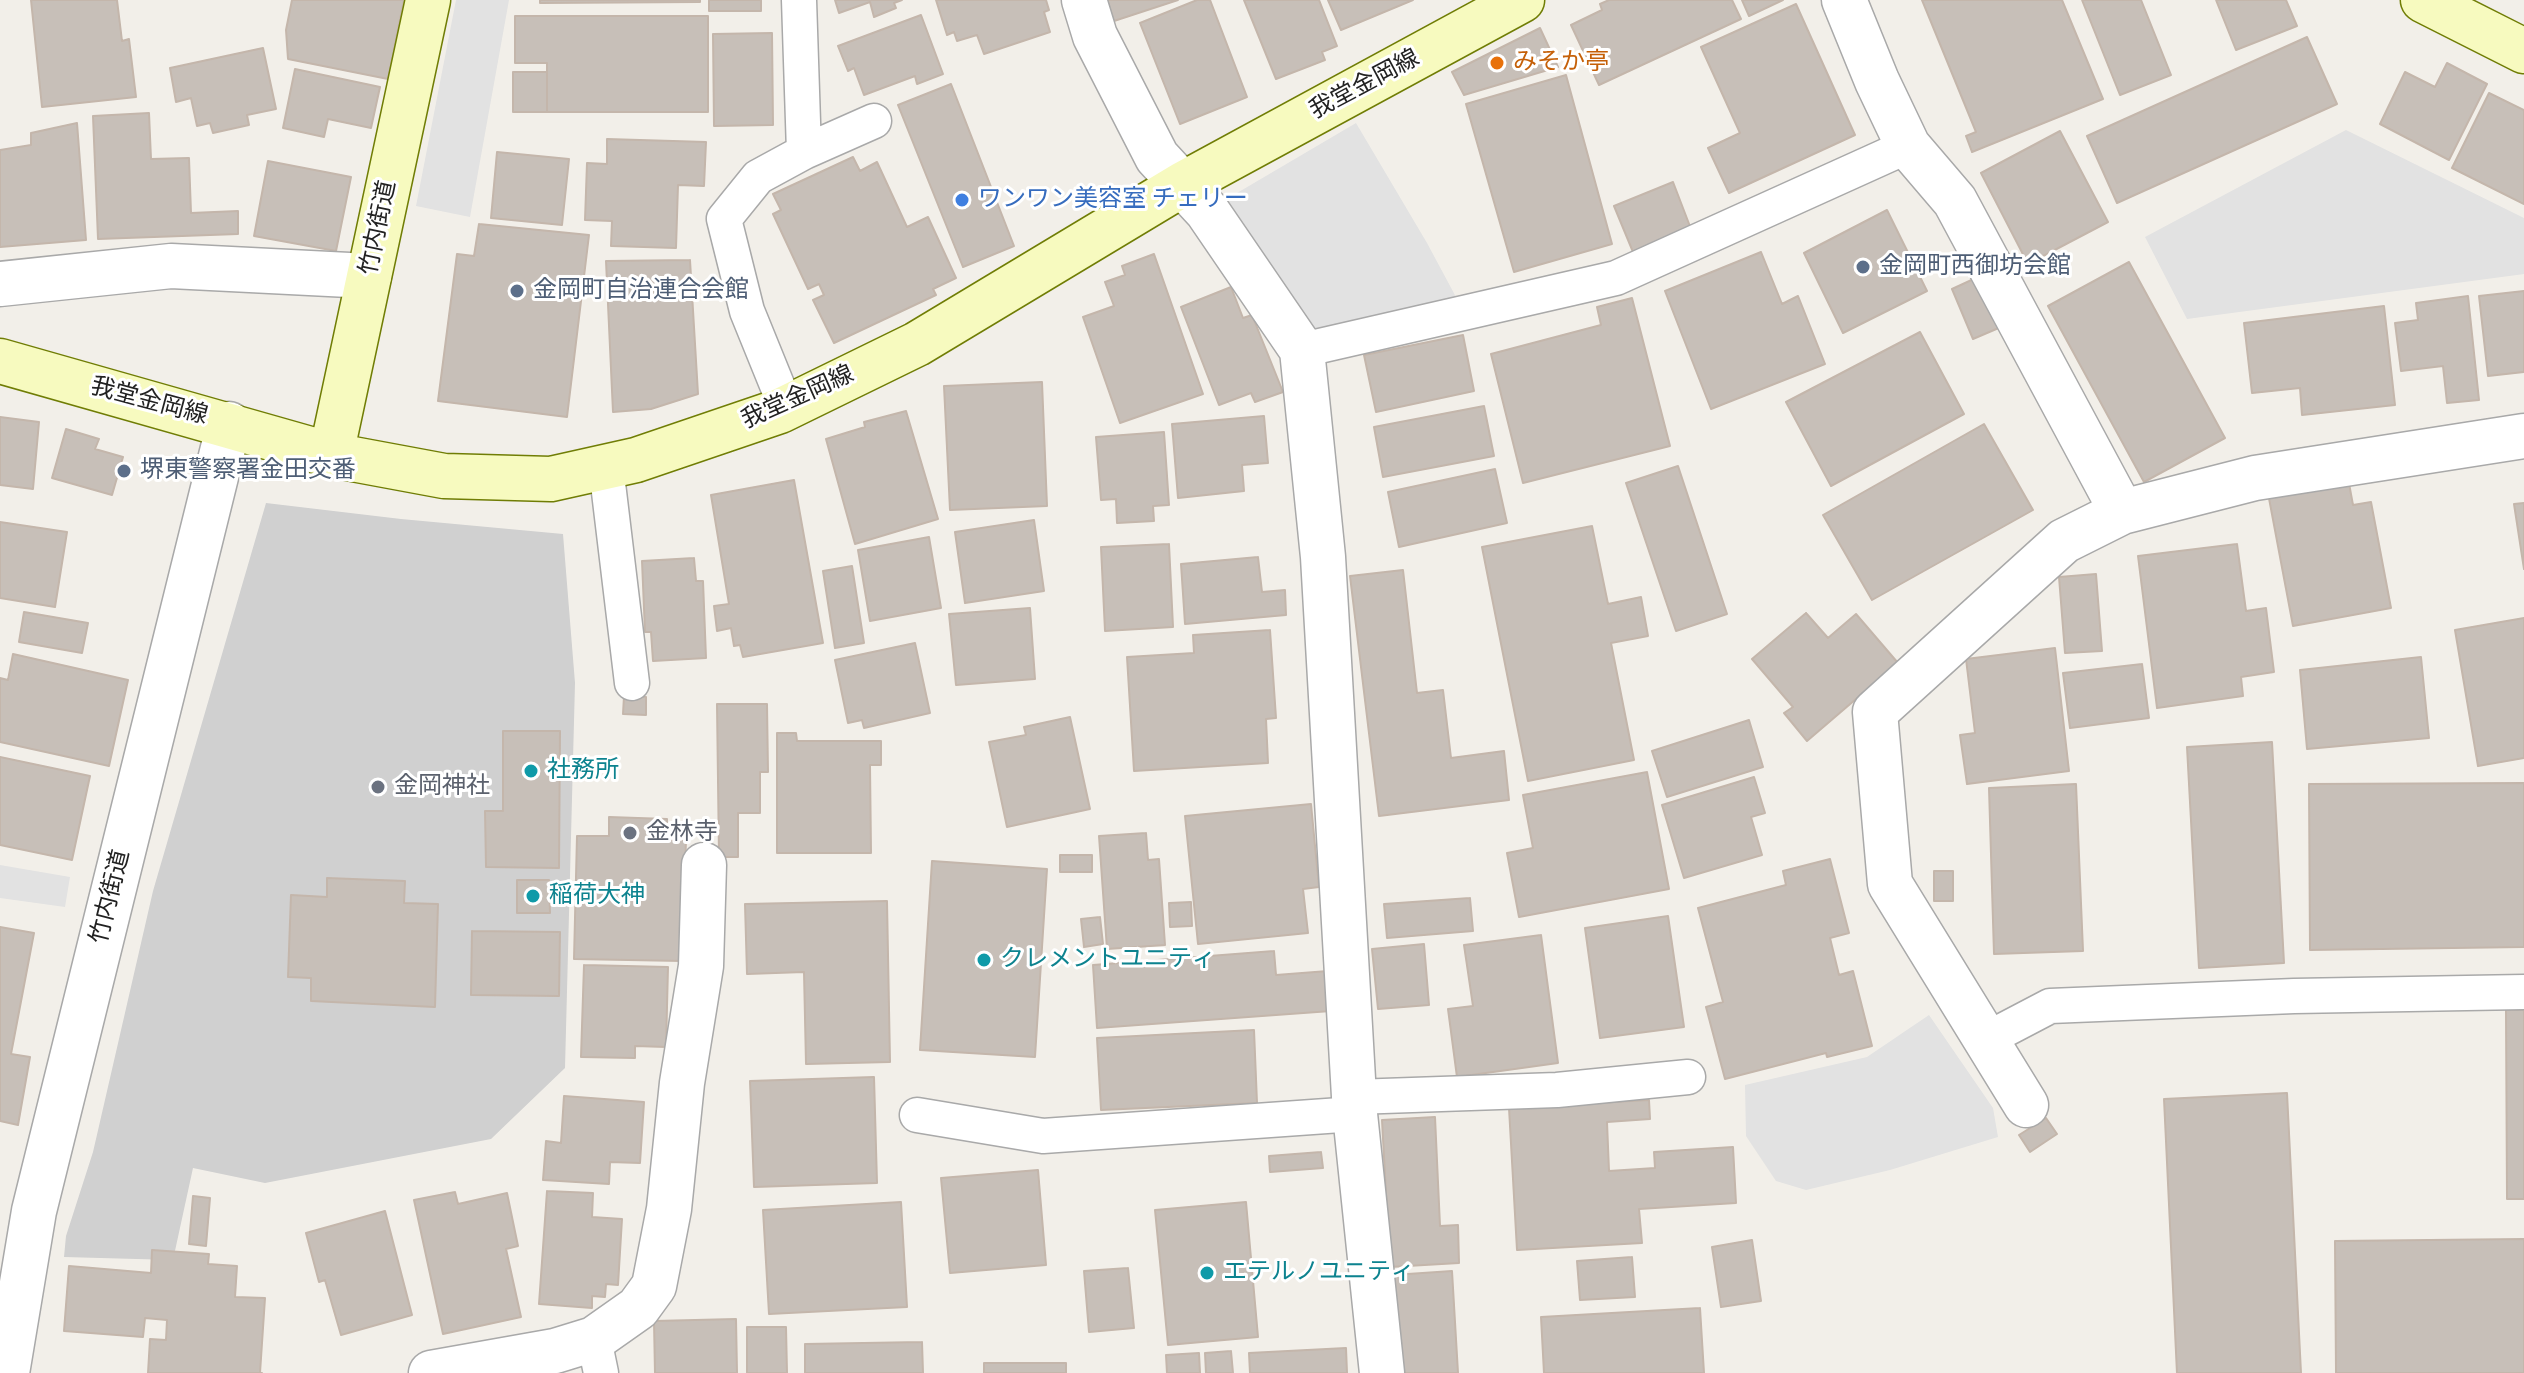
<!DOCTYPE html>
<html>
<head>
<meta charset="utf-8">
<style>
	body { margin:0 }
	canvas { display:block; background:#f2efe9 }
</style>
</head>
<body>
<canvas width="2524" height="1373"></canvas>
<script>
const ctx = document.querySelector('canvas').getContext('2d');
ctx.lineJoin = 'round';
function fillPath(path, color) { ctx.fillStyle = color; ctx.fill(path, 'evenodd'); }
const toPath = rows => new Path2D(rows.map(r => 'M' + r).join(''));
function stroke(path, color, width, dash) { ctx.strokeStyle = color; ctx.lineWidth = width; ctx.lineCap = dash ? 'butt' : 'round'; ctx.setLineDash(dash || []); ctx.stroke(path); }
function label(font, color, halo, rows, align = 'center') {
  ctx.font = font + ' Roboto,"Noto Sans JP",sans-serif'; ctx.lineWidth = 6; ctx.setLineDash([]); ctx.textBaseline = 'middle'; ctx.strokeStyle = halo; ctx.fillStyle = color; for (const [text, x, y, turn = 0] of rows) {
    ctx.save(); ctx.translate(x, y); ctx.rotate((+turn || 0) * Math.PI / 180); ctx.textAlign = isNaN(turn) ? turn : align; if (halo) ctx.strokeText(text, 0, 0); ctx.fillText(text, 0, 0); ctx.restore();
  }
}
const religious = toPath([
	[266,503,401,519,563,534,575,683,565,1068,491,1139,265,1183,193,1168,173,1260,64,1257,66,1236,93,1152,153,891]
]);
const parking = toPath([
	[456,0,509,0,470,217,416,206],
	[1356,123,1427,243,1456,297,1305,332,1220,203],
	[2346,130,2524,218,2524,274,2187,319,2145,237],
	[0,865,70,877,65,907,0,898],
	[1929,1015,1993,1108,1998,1137,1890,1170,1806,1190,1776,1181,1746,1136,1745,1085,1867,1057]
]);
const building = toPath([
	[31,0,117,0,122,41,129,39,136,97,42,107,31,0],
	[292,0,404,0,388,79,288,59,286,30,292,0],
	[540,0,700,0,700,2,540,3,540,0],
	[709,0,761,0,761,11,709,11,709,0],
	[835,0,902,0,894,3,896,8,874,17,870,2,839,13,835,0],
	[936,0,1046,0,1049,10,1044,12,1050,32,984,54,977,35,957,41,954,32,947,35,936,0],
	[1107,0,1178,0,1114,21,1107,0],
	[1197,0,1210,0,1247,97,1180,124,1140,23,1197,0],
	[1244,0,1319,0,1337,46,1322,52,1325,60,1276,79,1244,0],
	[1328,0,1413,0,1341,30,1328,0],
	[1609,0,1732,0,1741,19,1599,85,1571,25,1602,10,1600,4,1609,0],
	[1742,0,1783,0,1749,16,1742,0],
	[1922,0,2062,0,2103,99,1972,152,1966,136,1976,132,1922,0],
	[2082,0,2141,0,2171,75,2120,95,2082,0],
	[2216,0,2286,0,2297,26,2236,50,2216,0],
	[1796,4,1855,135,1729,193,1708,148,1740,133,1701,47,1796,4],
	[921,15,943,74,917,84,915,76,864,95,854,68,848,71,838,46,921,15],
	[515,16,708,16,708,112,547,112,547,63,515,63,515,16],
	[1540,28,1558,67,1464,95,1452,72,1540,28],
	[772,33,773,125,714,126,713,34,772,33],
	[2307,37,2337,104,2117,203,2087,136,2307,37],
	[263,48,276,109,247,115,249,125,213,133,210,123,197,126,191,98,176,102,170,68,263,48],
	[2447,63,2487,84,2449,160,2380,124,2405,72,2435,87,2447,63],
	[295,69,380,87,371,128,328,119,324,137,283,128,295,69],
	[513,72,547,72,547,112,513,112,513,72],
	[1566,75,1612,244,1514,272,1466,104,1566,75],
	[951,84,1014,246,963,267,898,105,951,84],
	[2489,93,2524,110,2524,204,2452,168,2489,93],
	[149,113,151,159,189,158,191,213,238,211,238,234,98,239,93,116,149,113],
	[77,123,86,240,0,247,0,150,31,145,31,133,77,123],
	[2060,131,2108,222,2028,264,1981,173,2060,131],
	[607,139,706,142,704,186,678,185,676,248,611,246,612,221,585,220,587,163,607,164,607,139],
	[497,152,569,159,562,225,491,218,497,152],
	[853,157,860,171,877,162,907,227,928,217,956,278,933,289,936,295,834,343,813,300,824,295,819,284,808,289,773,214,781,210,773,194,853,157],
	[268,161,351,177,336,251,254,236,268,161],
	[1673,182,1691,229,1633,252,1614,206,1673,182],
	[1887,210,1927,291,1843,333,1804,253,1887,210],
	[479,224,589,235,567,417,438,401,457,254,474,256,479,224],
	[1761,252,1782,304,1798,296,1825,364,1711,409,1665,291,1761,252],
	[1154,254,1203,394,1120,423,1083,317,1114,306,1105,282,1125,275,1122,266,1154,254],
	[690,260,698,394,651,409,613,412,606,261,690,260],
	[2129,262,2225,438,2144,482,2048,306,2129,262],
	[1978,277,2001,327,1973,339,1952,289,1978,277],
	[1231,287,1243,318,1252,315,1283,392,1255,402,1251,393,1219,405,1181,307,1231,287],
	[2524,291,2524,372,2488,376,2479,296,2524,291],
	[2468,296,2479,400,2447,403,2443,366,2401,371,2395,323,2418,320,2416,303,2468,296],
	[1632,298,1670,446,1523,483,1491,354,1601,325,1597,307,1632,298],
	[2384,306,2395,405,2302,415,2300,388,2252,393,2244,323,2384,306],
	[1920,332,1964,414,1831,486,1786,402,1920,332],
	[1463,335,1474,391,1376,412,1364,355,1463,335],
	[1042,382,1047,506,950,510,944,386,1042,382],
	[1484,406,1494,456,1383,477,1374,427,1484,406],
	[906,411,938,519,855,544,826,439,865,427,864,422,906,411],
	[1264,416,1268,463,1242,465,1244,491,1178,498,1172,424,1264,416],
	[0,417,39,422,33,489,0,485,0,417],
	[1984,424,2033,510,1872,600,1823,515,1984,424],
	[66,429,99,439,95,449,123,457,112,495,52,478,66,429],
	[1164,432,1169,505,1153,506,1154,521,1117,523,1116,499,1101,500,1096,437,1164,432],
	[1678,466,1727,614,1676,631,1626,483,1678,466],
	[1495,469,1507,523,1399,547,1388,492,1495,469],
	[2348,478,2353,505,2371,502,2391,608,2293,626,2268,493,2348,478],
	[794,480,823,643,743,657,740,645,734,646,731,628,717,631,714,606,729,604,711,495,794,480],
	[2524,503,2524,569,2514,504,2524,503],
	[1034,520,1044,591,965,603,955,532,1034,520],
	[0,522,67,532,55,607,0,598,0,522],
	[1592,526,1608,604,1641,597,1648,636,1611,643,1634,760,1528,781,1482,547,1592,526],
	[929,537,941,608,870,621,858,550,929,537],
	[1169,544,1173,627,1105,631,1101,547,1169,544],
	[2237,544,2246,611,2266,608,2274,672,2241,677,2243,696,2157,708,2138,556,2237,544],
	[1258,557,1262,592,1285,590,1286,615,1185,624,1181,564,1258,557],
	[694,558,696,581,703,581,706,658,653,661,651,632,645,632,642,561,694,558],
	[852,566,864,643,835,648,823,571,852,566],
	[1403,570,1417,693,1443,690,1451,758,1504,751,1509,800,1379,816,1350,576,1403,570],
	[2096,574,2102,651,2065,653,2059,577,2096,574],
	[1030,608,1035,679,956,685,949,614,1030,608],
	[24,612,88,623,82,653,19,642,24,612],
	[1806,613,1828,638,1856,614,1898,663,1807,741,1784,713,1793,707,1752,659,1806,613],
	[2524,618,2524,758,2478,766,2455,630,2524,618],
	[1270,630,1276,718,1266,719,1268,763,1134,771,1127,657,1194,653,1193,635,1270,630],
	[915,643,930,713,864,728,862,720,848,723,835,660,915,643],
	[2055,648,2069,771,1967,784,1960,735,1975,733,1966,659,2055,648],
	[13,654,128,680,109,766,0,742,0,678,8,680,13,654],
	[2421,657,2429,738,2307,749,2300,670,2421,657],
	[2142,664,2149,718,2070,728,2063,673,2142,664],
	[624,696,646,697,646,715,623,714,624,696],
	[717,704,767,704,768,772,760,772,760,813,738,813,738,857,719,857,717,704],
	[1070,717,1090,809,1007,827,989,742,1026,735,1024,727,1070,717],
	[1749,720,1763,767,1667,797,1652,751,1749,720],
	[503,731,560,731,559,868,486,867,485,811,503,811,503,731],
	[777,733,796,733,797,741,881,741,881,765,870,765,871,853,777,853,777,733],
	[2272,742,2284,963,2199,968,2187,747,2272,742],
	[0,757,90,776,72,860,0,845,0,757],
	[1647,772,1669,889,1519,917,1507,853,1533,848,1523,795,1647,772],
	[1754,777,1765,813,1751,817,1762,855,1684,878,1662,805,1754,777],
	[2524,783,2524,947,2310,950,2309,784,2524,783],
	[2076,784,2083,951,1994,954,1989,788,2076,784],
	[1311,804,1319,887,1303,889,1308,933,1198,944,1185,816,1311,804],
	[609,817,667,819,667,840,686,840,682,961,574,959,577,836,609,836,609,817],
	[1146,833,1148,860,1159,859,1165,945,1107,949,1099,836,1146,833],
	[1060,855,1092,855,1092,872,1060,872,1060,855],
	[1830,859,1849,933,1830,938,1839,975,1853,971,1872,1046,1827,1057,1826,1053,1725,1079,1706,1007,1723,1002,1698,908,1786,885,1783,871,1830,859],
	[932,861,1047,869,1035,1057,920,1050,932,861],
	[1934,871,1953,871,1953,901,1934,901,1934,871],
	[327,878,405,881,404,903,438,904,435,1007,311,1001,311,978,288,977,291,895,327,897,327,878],
	[517,880,549,880,550,913,517,913,517,880],
	[1470,898,1473,931,1387,938,1384,904,1470,898],
	[887,901,890,1062,806,1064,804,972,747,974,745,904,887,901],
	[1191,902,1192,926,1170,927,1169,903,1191,902],
	[1668,916,1684,1027,1600,1038,1585,928,1668,916],
	[1100,917,1103,944,1084,947,1081,919,1100,917],
	[0,927,34,933,11,1054,30,1057,18,1125,0,1121,0,927],
	[472,931,560,932,559,996,471,995,472,931],
	[1541,935,1558,1063,1457,1077,1448,1009,1473,1006,1464,945,1541,935],
	[1424,944,1429,1005,1378,1009,1372,949,1424,944],
	[1274,951,1276,975,1328,971,1331,1011,1097,1028,1093,965,1274,951],
	[584,965,668,967,666,1047,635,1046,635,1058,581,1057,584,965],
	[2506,1010,2524,1010,2524,1199,2507,1199,2506,1010],
	[1254,1030,1257,1103,1101,1110,1097,1038,1254,1030],
	[874,1077,877,1183,754,1187,750,1081,874,1077],
	[2287,1093,2301,1373,2177,1373,2164,1099,2287,1093],
	[564,1096,644,1102,640,1163,610,1162,609,1184,543,1180,546,1141,561,1143,564,1096],
	[1649,1100,1650,1119,1607,1122,1609,1171,1655,1168,1654,1152,1733,1147,1736,1203,1639,1209,1642,1243,1517,1250,1509,1108,1649,1100],
	[1435,1117,1440,1226,1458,1225,1459,1263,1390,1267,1382,1120,1435,1117],
	[2046,1118,2057,1134,2030,1152,2019,1135,2046,1118],
	[1321,1152,1323,1168,1270,1172,1269,1156,1321,1152],
	[1038,1170,1046,1265,950,1273,941,1178,1038,1170],
	[547,1191,593,1193,592,1217,622,1219,618,1285,606,1284,605,1297,592,1296,592,1308,539,1304,547,1191],
	[455,1192,458,1204,507,1193,518,1246,506,1249,521,1317,443,1334,414,1200,455,1192],
	[193,1196,210,1198,206,1246,189,1244,193,1196],
	[901,1202,907,1307,769,1314,763,1210,901,1202],
	[1246,1202,1258,1337,1168,1345,1155,1210,1246,1202],
	[385,1211,412,1315,341,1335,325,1280,319,1282,306,1233,385,1211],
	[2524,1239,2524,1373,2336,1373,2335,1241,2524,1239],
	[1752,1240,1761,1301,1721,1307,1712,1247,1752,1240],
	[152,1250,209,1254,208,1264,237,1266,235,1297,265,1298,260,1373,262,1373,148,1373,150,1339,166,1340,167,1320,145,1318,143,1337,64,1331,69,1266,151,1273,152,1250],
	[1632,1257,1635,1297,1580,1300,1577,1261,1632,1257],
	[1128,1268,1134,1328,1089,1332,1084,1271,1128,1268],
	[1452,1271,1458,1373,1399,1373,1393,1275,1452,1271],
	[1700,1308,1704,1373,1544,1373,1541,1317,1700,1308],
	[736,1319,737,1373,655,1373,654,1321,736,1319],
	[747,1327,786,1327,787,1373,747,1373,747,1327],
	[922,1342,923,1373,805,1373,805,1344,922,1342],
	[1346,1348,1347,1373,1250,1373,1249,1353,1346,1348],
	[1231,1351,1233,1373,1206,1373,1205,1353,1231,1351],
	[1199,1353,1200,1373,1167,1373,1166,1355,1199,1353],
	[984,1363,1066,1363,1066,1373,984,1373,984,1363]
]);
const lane = toPath([
	[799,0,804,152],
	[1302,350,1616,278,1908,146],
	[786,407,747,311,724,219,758,177,804,152,874,121],
	[606,467,632,683],
	[1987,1039,2050,1006,2294,996,2524,992],
	[1354,1097,1557,1090,1688,1077],
	[917,1115,1043,1136,1355,1114],
	[594,1339,601,1373]
]);
const street = toPath([
	[1084,0,1095,36,1157,157,1207,211,1302,350,1323,557,1355,1114,1382,1373],
	[1844,0,1877,81,1908,146,1955,201,2122,512],
	[0,284,171,266,369,276],
	[2026,1105,1890,884,1875,712,2064,541,2122,512,2255,478,2524,436],
	[7,1373,34,1211,229,424],
	[431,1373,555,1351,594,1339,638,1308,654,1286,669,1209,682,1083,701,966,704,865]
]);
const secondary = toPath([
	[2423,0,2524,51],
	[0,361,331,455,444,476,551,479,636,460,780,411,917,344,1183,184,1522,0],
	[331,455,428,0]
]);
const markers = [
	[1497,63,8,"#e8710a"],
	[962,200,8,"#3f7fe0"],
	[1863,267,8,"#5c6f8a"],
	[517,291,8,"#5c6f8a"],
	[124,471,8,"#5c6f8a"],
	[531,771,8,"#0f9aa8"],
	[378,787,8,"#6b7280"],
	[630,833,8,"#6b7280"],
	[533,896,8,"#0f9aa8"],
	[984,960,8,"#0f9aa8"],
	[1207,1273,8,"#0f9aa8"]
];
const foodNames = [
	["みそか亭",1513,63]
];
const streetNames = [
	["我堂金岡線",1365,85,-28],
	["竹内街道",379,228,-78],
	["我堂金岡線",798,398,-24],
	["我堂金岡線",149,402,15],
	["竹内街道",111,897,-76]
];
const shopNames = [
	["ワンワン美容室 チェリー",978,200]
];
const serviceNames = [
	["金岡町西御坊会館",1879,267],
	["金岡町自治連合会館",533,291],
	["堺東警察署金田交番",140,471]
];
const cultureNames = [
	["社務所",547,771],
	["稲荷大神",549,896],
	["クレメントユニティ",1000,960],
	["エテルノユニティ",1223,1273]
];
const worshipNames = [
	["金岡神社",394,787],
	["金林寺",646,833]
];
fillPath(religious, '#d0d0d0');
fillPath(parking, '#e2e2e2');
fillPath(building, '#c7bfb8');
stroke(building, '#c4b6ab', 2);
stroke(lane, '#a9a9a9', 37);
stroke(street, '#a9a9a9', 47);
stroke(secondary, '#707d05', 47);
stroke(lane, '#fff', 34);
stroke(street, '#fff', 44);
stroke(secondary, '#f7fabf', 44);
for (const [x, y, r, color] of markers) { const dot = new Path2D(); dot.arc(x, y, r, 0, 2 * Math.PI); ctx.fillStyle = color; ctx.fill(dot); stroke(dot, '#fff', 3); }
label('24px', '#c56008', '#fff', foodNames, 'left');
label('24px', '#222', '#fff', streetNames);
label('24px', '#366cbe', '#fff', shopNames, 'left');
label('24px', '#4e5e75', '#fff', serviceNames, 'left');
label('24px', '#0d838f', '#fff', cultureNames, 'left');
label('24px', '#5b616d', '#fff', worshipNames, 'left');
</script>
</body>
</html>
